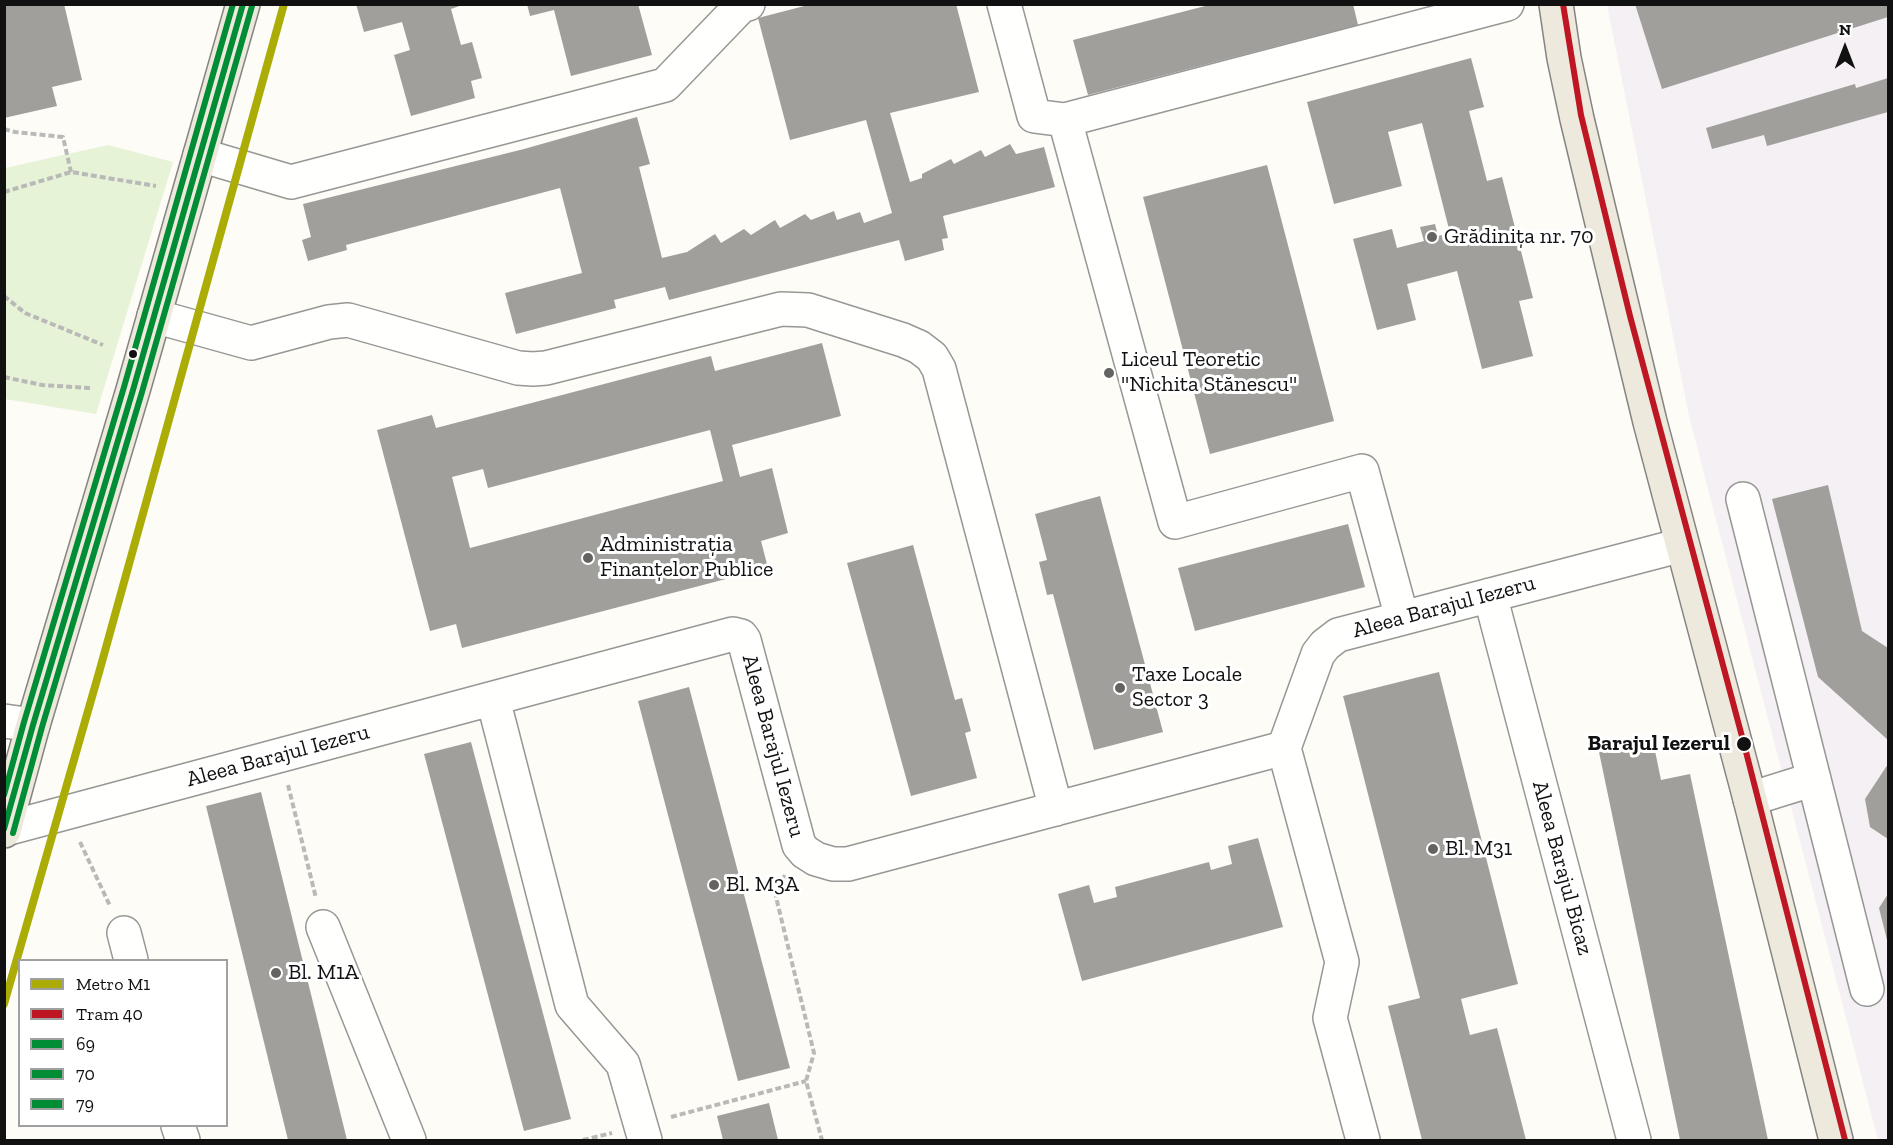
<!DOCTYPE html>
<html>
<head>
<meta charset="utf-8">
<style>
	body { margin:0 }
	#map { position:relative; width:1893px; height:1145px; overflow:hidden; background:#fdfcf7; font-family:"Zilla Slab",serif }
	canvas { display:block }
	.frame { position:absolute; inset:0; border:6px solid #111; pointer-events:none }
	.legend { position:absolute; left:18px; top:959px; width:210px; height:168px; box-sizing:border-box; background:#fff; border:2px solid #a0a0a0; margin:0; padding:8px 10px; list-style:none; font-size:18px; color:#111 }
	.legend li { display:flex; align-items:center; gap:12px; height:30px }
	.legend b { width:30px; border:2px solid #a0a0a0 }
	.north { position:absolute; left:1815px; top:18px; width:60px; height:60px; -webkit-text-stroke:4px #fff; paint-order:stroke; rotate:0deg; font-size:16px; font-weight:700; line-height:24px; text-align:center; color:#111 }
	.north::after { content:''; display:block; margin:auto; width:21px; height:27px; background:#111; clip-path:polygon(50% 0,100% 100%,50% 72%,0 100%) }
</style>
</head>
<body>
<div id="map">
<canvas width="1893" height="1145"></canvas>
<div class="frame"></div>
<ul class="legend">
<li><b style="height:8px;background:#acac06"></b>Metro M1</li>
<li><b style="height:8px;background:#be1622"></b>Tram 40</li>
<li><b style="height:8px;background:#008d36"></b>69</li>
<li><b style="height:8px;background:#008d36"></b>70</li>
<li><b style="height:8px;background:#008d36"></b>79</li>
</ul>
<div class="north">N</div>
</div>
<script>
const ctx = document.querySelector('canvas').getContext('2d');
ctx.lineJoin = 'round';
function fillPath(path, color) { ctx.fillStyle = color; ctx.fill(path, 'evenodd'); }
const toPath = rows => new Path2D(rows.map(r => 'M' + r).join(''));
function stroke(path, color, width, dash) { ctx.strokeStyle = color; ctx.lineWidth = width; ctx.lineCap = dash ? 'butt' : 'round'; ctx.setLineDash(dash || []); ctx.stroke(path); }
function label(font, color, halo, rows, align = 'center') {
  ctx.font = font + ' "Zilla Slab",serif'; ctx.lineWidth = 6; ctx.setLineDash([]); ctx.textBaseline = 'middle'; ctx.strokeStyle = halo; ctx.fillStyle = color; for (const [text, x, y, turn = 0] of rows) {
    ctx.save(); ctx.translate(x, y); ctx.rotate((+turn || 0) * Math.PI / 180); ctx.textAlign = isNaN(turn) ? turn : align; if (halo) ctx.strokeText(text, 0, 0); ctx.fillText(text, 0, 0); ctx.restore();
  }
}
const industrial = toPath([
	[1607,5,1888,5,1888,1140,1878,1140,1689,416]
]);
const green = toPath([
	[108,145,173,162,96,414,5,399,5,168]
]);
const building = toPath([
	[4,4,64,4,82,80,52,87,57,106,4,118],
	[356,4,465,4,451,9,461,45,472,42,482,78,471,81,475,98,411,116,394,55,410,50,402,22,364,32],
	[527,4,638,4,652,55,571,76,554,10,530,16],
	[812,4,956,4,979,92,890,113,910,182,922,178,922,174,951,159,954,164,981,150,985,157,1010,144,1016,154,1044,147,1055,187,943,216,948,238,942,239,944,250,905,261,899,240,669,300,665,287,614,300,616,308,516,334,505,293,582,273,560,188,346,245,347,250,308,261,302,240,311,237,303,204,524,149,637,117,650,164,639,167,662,258,687,252,715,234,721,243,744,229,751,235,775,220,780,228,805,214,811,220,834,211,837,220,860,212,864,223,892,213,866,120,790,140,758,18],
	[1213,4,1353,4,1358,25,1088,95,1073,40],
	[1635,4,1888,4,1888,17,1662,89],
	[1471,58,1484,107,1469,111,1487,181,1502,177,1533,298,1519,301,1533,356,1482,369,1457,271,1407,284,1416,320,1377,330,1353,239,1392,229,1397,248,1424,241,1420,227,1435,224,1438,236,1450,233,1422,123,1388,132,1402,186,1334,204,1307,102],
	[1888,78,1888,112,1767,146,1764,135,1712,149,1706,128,1855,84,1856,88],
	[1267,165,1334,421,1210,454,1143,197],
	[822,343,841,416,732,445,740,477,772,468,788,533,761,541,768,568,462,648,456,624,430,631,377,430,432,415,436,428,711,356,715,371],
	[710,430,723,481,470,548,452,477,483,469,488,488],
	[1828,485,1862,631,1888,648,1888,740,1818,677,1772,499],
	[1100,496,1163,732,1094,750,1053,594,1047,595,1039,562,1047,560,1035,514],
	[1348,524,1365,587,1195,631,1178,568],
	[913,545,955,700,962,698,971,731,965,733,977,778,911,796,847,563],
	[1439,672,1518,984,1461,999,1470,1035,1497,1028,1526,1140,1422,1140,1388,1006,1420,998,1343,696],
	[689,687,790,1068,738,1081,638,701],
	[1653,741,1661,780,1690,774,1768,1140,1680,1140,1599,752],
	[471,742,571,1119,524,1131,424,754],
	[1888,764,1888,839,1870,827,1865,799],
	[261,792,347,1140,288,1140,206,806],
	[1258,838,1283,927,1082,981,1058,894,1089,885,1094,903,1117,897,1115,887,1209,862,1211,870,1232,864,1228,846],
	[1888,894,1888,944,1879,908],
	[769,1103,778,1140,723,1140,717,1116]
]);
const path = toPath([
	[4,129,15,132,63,137,71,172],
	[4,192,71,172,156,186],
	[4,296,25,313,103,345],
	[4,377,42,385,90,388],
	[288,785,316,898],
	[80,842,110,906],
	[785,875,776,897,814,1053,806,1081,822,1140],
	[671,1117,806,1081],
	[583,1140,612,1133]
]);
const minor = toPath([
	[1004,4,1034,116,1065,120,1507,4],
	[1065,120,1175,522,1362,471,1402,618],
	[200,155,291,182,665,85,741,6,748,4],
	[154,316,251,343,329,322,348,320,518,368,533,369,546,368,781,309,808,310,903,340,919,347,932,357,939,369,1056,809],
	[1743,499,1867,989],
	[1490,595,1634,1140],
	[493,699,572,1005,623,1064,645,1140],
	[4,721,33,725],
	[1284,748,1342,962,1330,1018,1363,1140],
	[1750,799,1814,779],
	[5,829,733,634,741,636,744,640,799,845,805,852,816,859,833,864,848,864,1284,748,1318,654,1325,645,1338,635,1682,545],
	[323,927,409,1140],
	[124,933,131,960],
	[178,1126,183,1140]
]);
const major = toPath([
	[1556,4,1564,58,1577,119,1650,422,1750,799,1836,1140],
	[4,831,33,725,133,390,243,4]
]);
const bus1 = toPath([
	[4,829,33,725,133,390,243,4]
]);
const bus2 = toPath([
	[13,833,42,727,142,392,252,6]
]);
const bus3 = toPath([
	[4,795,24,722,124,387,233,4]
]);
const tram1 = toPath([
	[1563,4,1581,115,1630,316,1744,744,1845,1140]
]);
const metro1 = toPath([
	[4,1004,100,669,284,4]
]);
const markers = [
	[1432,237,6,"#646362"],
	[133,354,5,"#111"],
	[1109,373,6,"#646362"],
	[588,558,6,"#646362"],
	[1120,688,6,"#646362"],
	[1744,744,8,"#111"],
	[1433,849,6,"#646362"],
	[714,885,6,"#646362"],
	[276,973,6,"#646362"]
];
const poiNames = [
	["Grădiniţa nr. 70",1444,237],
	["Liceul Teoretic",1121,360],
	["\"Nichita Stănescu\"",1121,385],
	["Administrația",600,545],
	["Finanțelor Publice",600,570],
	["Taxe Locale",1132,675],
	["Sector 3",1132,700],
	["Bl. M31",1445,849],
	["Bl. M3A",726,885],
	["Bl. M1A",288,973]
];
const streetNames = [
	["Aleea Barajul Iezeru",1444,607,-15],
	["Aleea Barajul Iezeru",773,746,75],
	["Aleea Barajul Iezeru",278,756,-15],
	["Aleea Barajul Bicaz",1562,868,75]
];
const stopNames = [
	["Barajul Iezerul",1730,744]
];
fillPath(industrial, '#f5f0f3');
fillPath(green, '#e7f3d7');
fillPath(building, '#a19f9c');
stroke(minor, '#979795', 36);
stroke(major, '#858482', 36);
stroke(path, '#b9b9b8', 4, [6, 3]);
stroke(minor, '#fffffe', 33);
stroke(major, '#ede9dc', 33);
stroke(bus1, '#008d36', 6);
stroke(bus2, '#008d36', 6);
stroke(bus3, '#008d36', 6);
stroke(tram1, '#be1622', 6);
stroke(metro1, '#acac06', 8);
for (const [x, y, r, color] of markers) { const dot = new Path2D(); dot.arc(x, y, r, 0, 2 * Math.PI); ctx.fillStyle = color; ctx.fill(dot); stroke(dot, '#fff', 2); }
label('22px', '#111', '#fff', poiNames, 'left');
label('22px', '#111', '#fff', streetNames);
label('bold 22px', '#111', '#fff', stopNames, 'right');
</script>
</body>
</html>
